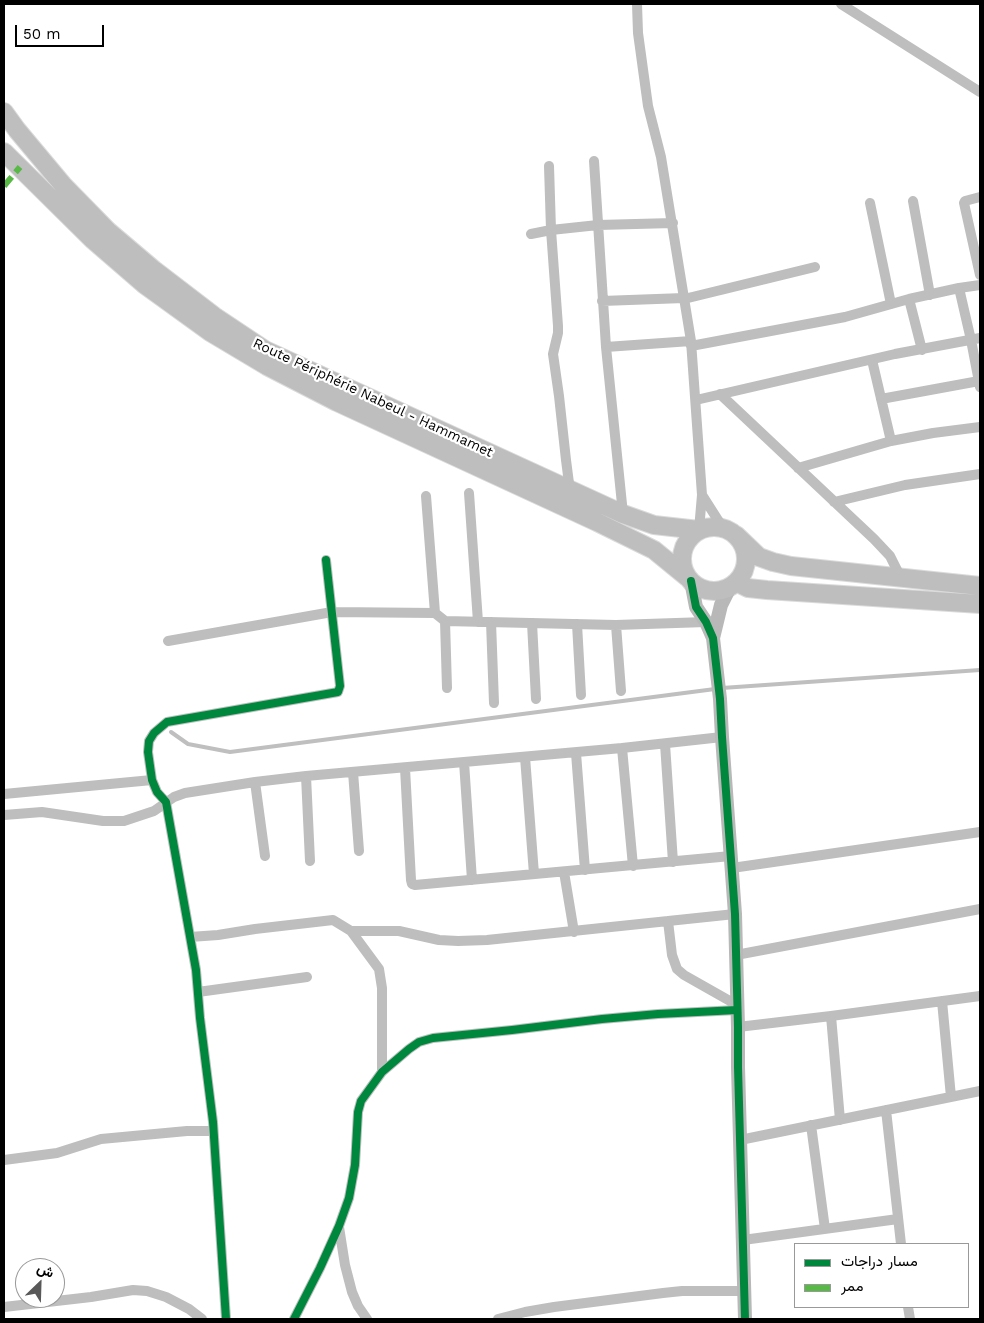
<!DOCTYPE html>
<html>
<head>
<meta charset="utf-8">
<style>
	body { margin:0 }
	#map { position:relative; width:984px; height:1323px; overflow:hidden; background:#fff; font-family:"Work Sans",Vazirmatn,sans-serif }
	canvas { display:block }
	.frame { position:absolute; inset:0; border:5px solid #000; pointer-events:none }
	.legend { position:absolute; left:794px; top:1243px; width:175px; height:65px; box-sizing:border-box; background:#fff; border:1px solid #999; margin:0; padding:6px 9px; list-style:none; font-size:15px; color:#000 }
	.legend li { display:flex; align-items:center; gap:10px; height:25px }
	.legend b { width:25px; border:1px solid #999 }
	.north { position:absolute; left:15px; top:1258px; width:50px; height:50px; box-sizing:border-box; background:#fff; border:1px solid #999; border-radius:50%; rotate:24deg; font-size:14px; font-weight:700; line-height:20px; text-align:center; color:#000 }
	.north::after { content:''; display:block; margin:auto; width:18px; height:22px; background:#595959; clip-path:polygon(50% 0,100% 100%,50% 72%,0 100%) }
	.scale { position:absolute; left:15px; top:25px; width:89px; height:22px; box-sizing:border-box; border:2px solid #000; border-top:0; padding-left:6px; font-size:15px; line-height:18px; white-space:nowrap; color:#000; -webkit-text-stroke:4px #fff; paint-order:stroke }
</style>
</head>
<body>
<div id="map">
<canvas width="984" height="1323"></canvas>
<div class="frame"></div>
<ul class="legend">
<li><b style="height:6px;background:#00873e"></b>مسار دراجات</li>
<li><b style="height:6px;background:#58b947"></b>ممر</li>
</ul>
<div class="north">ش</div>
<div class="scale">50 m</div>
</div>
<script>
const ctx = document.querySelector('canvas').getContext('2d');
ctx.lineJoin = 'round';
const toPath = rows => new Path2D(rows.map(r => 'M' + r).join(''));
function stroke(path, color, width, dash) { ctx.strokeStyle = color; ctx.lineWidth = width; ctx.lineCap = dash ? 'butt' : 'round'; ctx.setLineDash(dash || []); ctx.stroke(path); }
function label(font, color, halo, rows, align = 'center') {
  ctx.font = font + ' "Work Sans",sans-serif'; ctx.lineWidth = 4.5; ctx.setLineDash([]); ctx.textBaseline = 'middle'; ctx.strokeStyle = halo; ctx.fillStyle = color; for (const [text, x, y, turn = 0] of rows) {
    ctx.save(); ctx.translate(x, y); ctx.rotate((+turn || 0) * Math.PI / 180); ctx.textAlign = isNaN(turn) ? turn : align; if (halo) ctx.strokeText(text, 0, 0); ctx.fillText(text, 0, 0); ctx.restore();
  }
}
const stream = toPath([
	[722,688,980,670],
	[171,732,188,744,230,752,715,689]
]);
const street = toPath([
	[637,4,638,33,648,106,661,157,691,341,702,495,699,530],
	[841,4,980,92],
	[594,161,606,347,623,514],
	[549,166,551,230,558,326,558,333,553,354,559,396,566,460,570,491],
	[980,197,965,201,964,203,980,275],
	[913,201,930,295],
	[870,203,891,304],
	[531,234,551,230,598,225,673,223],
	[959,288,971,340,980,387],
	[684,299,815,267],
	[909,299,922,350],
	[602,301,684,298],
	[691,346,845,317,909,299,959,288,980,285],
	[606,347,691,341],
	[872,360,891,441],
	[720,394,874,539,890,556,901,578],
	[881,399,979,381],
	[696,400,895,354,980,338],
	[798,468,891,441,933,433,980,427],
	[469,493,478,622],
	[702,495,723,528],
	[426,496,435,613],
	[834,502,905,485,980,474],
	[445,621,447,688],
	[491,622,494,703],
	[532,623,536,699],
	[577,624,581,695],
	[616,625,621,691],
	[168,641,332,612,435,613,445,621,616,625,706,622],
	[665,744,673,862],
	[622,748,633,866],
	[576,753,585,870],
	[525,757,534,874],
	[464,762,472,880],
	[405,768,411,880,412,884,415,885,731,856],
	[353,772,359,851],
	[306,776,310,861],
	[255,782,265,856],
	[4,794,152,780],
	[4,815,42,812,103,821,124,821,154,811,174,797,185,793,255,782,306,776,622,748,722,737],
	[732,868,980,832],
	[564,872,574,932],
	[668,921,672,955,677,969,684,975,737,1005],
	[351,931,379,969,382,988,382,1072],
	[190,937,218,935,255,929,333,920,351,931,399,931,439,940,458,941,487,940,735,914],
	[736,955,980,909],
	[198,992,307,977],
	[942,1001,951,1097],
	[831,1016,840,1120],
	[738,1027,831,1016,980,996],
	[886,1110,901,1244],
	[811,1125,825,1229],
	[740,1140,980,1091],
	[4,1160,57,1153,101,1139,187,1131,213,1131],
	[339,1227,345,1265,352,1292,358,1306,367,1319],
	[743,1240,898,1219],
	[4,1307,91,1297,133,1290,147,1291,166,1297,189,1309,202,1319],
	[908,1307,910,1319],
	[226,1319,213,1122,200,1018,196,970,166,802,157,792,152,780,148,752,149,741,154,733,167,722,338,692,340,686,326,560],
	[294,1319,320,1268,339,1226,349,1198,355,1165,358,1112,361,1101,382,1072,409,1049,419,1042,433,1038,512,1030,602,1019,658,1014,737,1010],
	[498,1319,525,1312,554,1307,663,1293,682,1291,744,1291]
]);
const secondary = toPath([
	[691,581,696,607,706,622,713,638,720,699,722,737,735,914,738,1027,738,1067,745,1319],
	[713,638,721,605,730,587]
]);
const highway = toPath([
	[4,112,17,130,63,185,108,231,154,270,214,316,265,350,623,514,654,525,699,530],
	[4,152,93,240,145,285,210,332,267,366,337,402,597,522,654,550,687,577],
	'682 559a32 32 0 1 1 64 0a32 32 0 1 1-64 0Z',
	[736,535,759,557,773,562,791,566,980,586],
	[736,582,748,588,767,590,980,604]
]);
const quiet = toPath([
	[4,186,20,167]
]);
const cycleway = toPath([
	[691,581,696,607,706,622,713,638,720,699,722,737,735,914,738,1027,738,1067,745,1319],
	[226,1319,213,1122,200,1018,196,970,166,802,157,792,152,780,148,752,149,741,154,733,167,722,338,692,340,686,326,560],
	[294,1319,320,1268,339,1226,349,1198,355,1165,358,1112,361,1101,382,1072,409,1049,419,1042,433,1038,512,1030,602,1019,658,1014,737,1010]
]);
const streetNames = [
	["Route Périphérie Nabeul - Hammamet",373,398,25]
];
stroke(stream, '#bfbfbf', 4);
stroke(highway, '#dbdbdb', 20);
stroke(street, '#bebebe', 10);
stroke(secondary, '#b8b8b8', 14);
stroke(highway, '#bebebe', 18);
stroke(quiet, '#58b947', 6, [12, 6]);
stroke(cycleway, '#00873e', 8);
label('14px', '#000', '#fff', streetNames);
</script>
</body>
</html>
